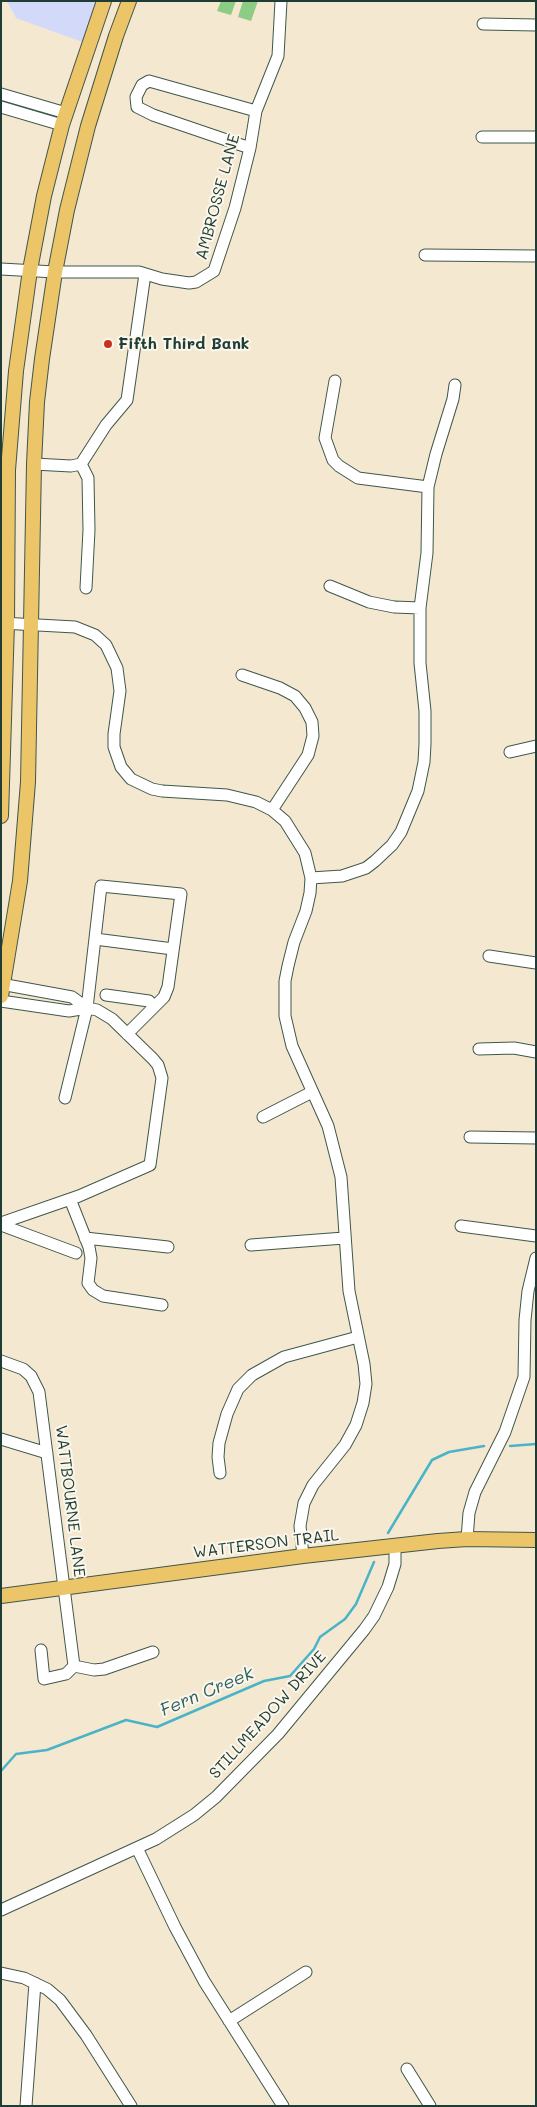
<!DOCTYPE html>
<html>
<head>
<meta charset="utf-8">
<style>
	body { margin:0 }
	#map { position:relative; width:537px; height:2107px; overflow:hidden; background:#f5e8d0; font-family:Mali,sans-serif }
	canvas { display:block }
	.frame { position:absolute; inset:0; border:2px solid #1f3d34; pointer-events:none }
</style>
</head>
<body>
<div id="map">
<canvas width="537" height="2107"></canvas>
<div class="frame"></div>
</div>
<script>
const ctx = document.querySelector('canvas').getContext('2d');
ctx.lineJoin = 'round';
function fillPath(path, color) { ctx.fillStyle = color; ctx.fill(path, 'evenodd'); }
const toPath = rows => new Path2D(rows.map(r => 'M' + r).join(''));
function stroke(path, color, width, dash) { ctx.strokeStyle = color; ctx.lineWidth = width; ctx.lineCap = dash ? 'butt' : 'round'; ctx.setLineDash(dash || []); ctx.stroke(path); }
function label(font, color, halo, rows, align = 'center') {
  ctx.font = font + ' Mali,sans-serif'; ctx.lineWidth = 4; ctx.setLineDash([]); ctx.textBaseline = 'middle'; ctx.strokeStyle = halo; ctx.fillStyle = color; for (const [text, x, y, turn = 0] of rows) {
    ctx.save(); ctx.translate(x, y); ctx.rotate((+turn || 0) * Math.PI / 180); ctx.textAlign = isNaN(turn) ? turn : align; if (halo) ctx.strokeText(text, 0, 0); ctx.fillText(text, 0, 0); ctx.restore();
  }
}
const built = toPath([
	[7,1,104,1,88,44,16,18]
]);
const green = toPath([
	[221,1,236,1,231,15,217,11],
	[243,1,258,1,251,21,238,17]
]);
const stream = toPath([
	[510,1446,536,1444],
	[388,1533,432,1460,449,1452,484,1446],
	[1,1771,16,1754,47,1750,126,1720,157,1727,264,1681,290,1676,314,1649,320,1637,345,1619,356,1604,374,1562]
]);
const minor = toPath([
	[483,24,536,25],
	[1,94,66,113],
	[1,107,62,125],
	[482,137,536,137],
	[250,148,153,115,137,107,136,97,142,85,149,81,256,111],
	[425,255,536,256],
	[1,269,55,272,139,272,162,279,189,283,196,282,214,271,235,208,250,148,256,111,278,56,281,1],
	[335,381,325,438,333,460,339,466,358,478,428,487],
	[34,464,71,466,81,464,106,425,127,400,145,274],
	[81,464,88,478,89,530,86,588],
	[330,586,369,602,394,607,420,608],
	[1,623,75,627,95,635,106,645,117,668,120,691,114,734,114,747,121,767,131,779,152,789,162,791,227,795,256,802,272,810,285,821,305,853,311,878,310,893,306,911,294,942,288,966,285,981,285,1016,292,1046,328,1126,341,1177,349,1291,364,1364,366,1384,363,1403,356,1425,345,1445,313,1485,304,1503,300,1526,303,1556],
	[242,675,280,688,295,696,305,708,312,722,313,736,308,755,272,810],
	[510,752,536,746],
	[311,878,342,876,366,868,375,861,392,845,401,832,418,791,424,762,425,744,425,711,420,663,420,608,427,553,428,487,436,454,453,399,455,385],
	[95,939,173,949],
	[489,956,536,963],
	[1,984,72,997,87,1008],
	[106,995,149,1001,154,1007],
	[1,1001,69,1011,87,1008,97,1010,112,1019,153,1059,158,1065,162,1078,150,1165,79,1196,1,1223],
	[479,1049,514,1048,536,1052],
	[65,1098,87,1008,101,886,181,894,168,987,164,997,127,1034],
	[263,1117,312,1092],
	[470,1137,536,1138],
	[70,1199,89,1247,91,1258,88,1283,93,1290,103,1296,162,1305],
	[1,1225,76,1253],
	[461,1226,536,1236],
	[85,1238,168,1247],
	[251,1245,344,1238],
	[1,1361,23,1369,31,1376,39,1392,74,1666],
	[1,1439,47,1453],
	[220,1473,218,1457,219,1443,227,1414,238,1389,252,1375,284,1357,358,1337],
	[467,1539,469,1513,475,1492,505,1432,524,1377,525,1320,528,1291,536,1258],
	[41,1650,44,1679,66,1674,74,1666,94,1670,104,1669,153,1652],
	[137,1848,175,1927,204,1981,283,2106],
	[1,1910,156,1839,194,1815,216,1797,278,1734,364,1630,374,1616,388,1587,395,1564,395,1546],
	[1,1973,24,1978,47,1989,60,2000,86,2035,131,2106],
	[229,2021,306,1972],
	[407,2069,430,2106],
	[26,2106,35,1983]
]);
const major = toPath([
	[1,816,7,623,8,470,16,371,30,270,44,196,62,125,104,1],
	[1,996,20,881,28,782,34,464,37,402,42,359,55,272,67,210,88,126,116,36,129,1],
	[1,1596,303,1556,438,1541,467,1539,536,1540]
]);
const markers = [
	[108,344,5,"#c8321e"]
];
const streetNames = [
	["AMBROSSE LANE",218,197,-75],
	["WATTBOURNE LANE",70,1501,83],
	["WATTERSON TRAIL",266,1544,-7],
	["STILLMEADOW DRIVE",268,1715,-48]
];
const poiNames = [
	["Fifth Third Bank",118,344]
];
const waterNames = [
	["Fern Creek",207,1692,-23]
];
fillPath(built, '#d2d9f9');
fillPath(green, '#8ccc83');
stroke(stream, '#49b4c7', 2.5);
stroke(minor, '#3f574b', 13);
stroke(major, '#3f574b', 16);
stroke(minor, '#fff', 11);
stroke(major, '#edc569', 14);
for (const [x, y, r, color] of markers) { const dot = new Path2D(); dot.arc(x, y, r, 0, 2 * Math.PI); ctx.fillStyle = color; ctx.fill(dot); stroke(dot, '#fbf7ec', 2); }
label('16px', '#1f3d34', '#fbf7ec', streetNames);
label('bold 16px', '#1f3d34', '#fbf7ec', poiNames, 'left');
label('italic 18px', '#2c6160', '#fbf7ec', waterNames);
</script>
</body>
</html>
